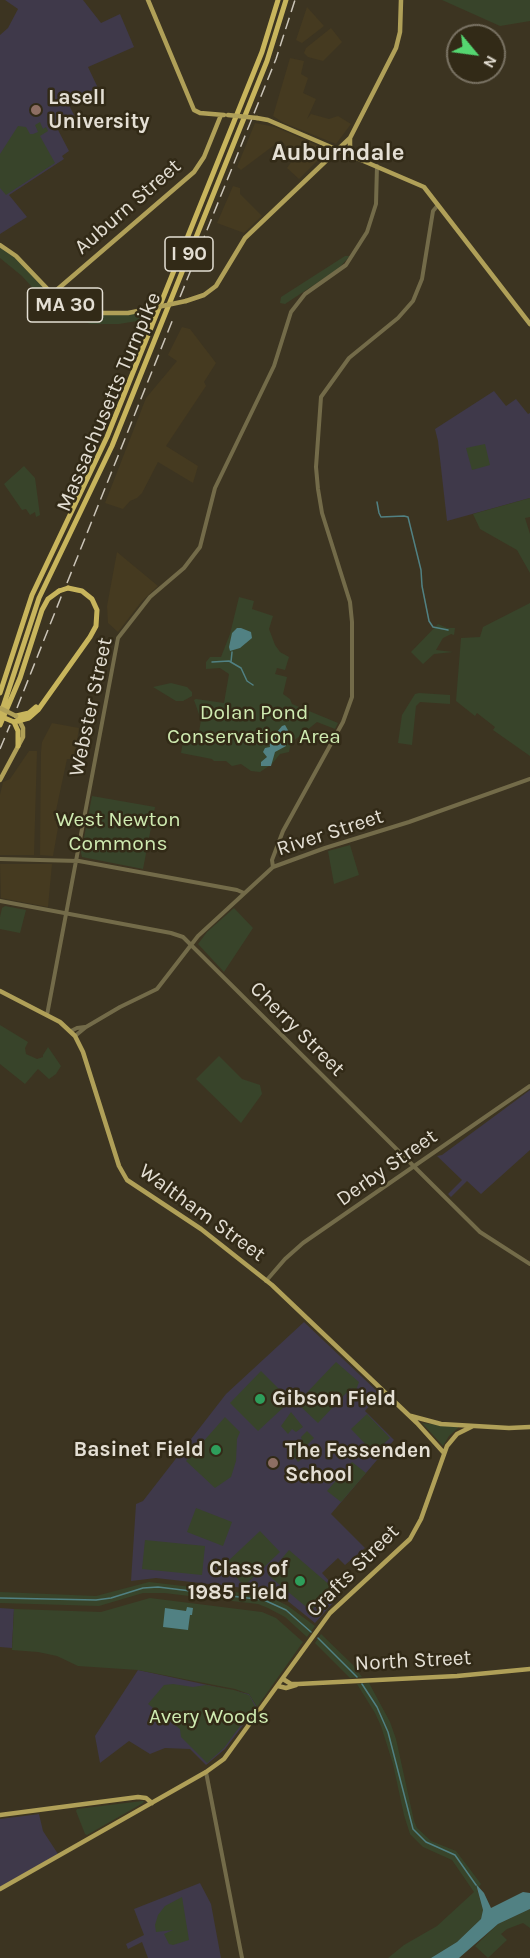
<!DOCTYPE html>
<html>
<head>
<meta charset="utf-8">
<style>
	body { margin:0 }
	#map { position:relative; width:530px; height:1958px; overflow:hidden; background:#3c3421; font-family:Karla,sans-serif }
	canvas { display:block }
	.north { position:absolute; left:446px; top:24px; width:60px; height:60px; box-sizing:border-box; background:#322a17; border:2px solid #797263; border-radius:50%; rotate:119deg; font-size:16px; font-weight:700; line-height:24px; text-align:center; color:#e4dfd4 }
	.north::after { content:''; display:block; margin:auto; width:21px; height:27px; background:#55d671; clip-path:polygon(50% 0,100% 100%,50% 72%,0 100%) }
</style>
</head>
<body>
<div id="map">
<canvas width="530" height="1958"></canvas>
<div class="north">N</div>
</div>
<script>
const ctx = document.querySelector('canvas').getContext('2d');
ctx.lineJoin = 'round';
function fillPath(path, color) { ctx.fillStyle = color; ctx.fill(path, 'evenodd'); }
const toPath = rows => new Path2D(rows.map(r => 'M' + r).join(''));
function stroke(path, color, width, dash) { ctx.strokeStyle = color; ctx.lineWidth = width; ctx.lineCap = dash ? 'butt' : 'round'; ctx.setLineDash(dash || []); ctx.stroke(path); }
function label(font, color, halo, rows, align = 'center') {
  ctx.font = font + ' Karla,sans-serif'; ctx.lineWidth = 5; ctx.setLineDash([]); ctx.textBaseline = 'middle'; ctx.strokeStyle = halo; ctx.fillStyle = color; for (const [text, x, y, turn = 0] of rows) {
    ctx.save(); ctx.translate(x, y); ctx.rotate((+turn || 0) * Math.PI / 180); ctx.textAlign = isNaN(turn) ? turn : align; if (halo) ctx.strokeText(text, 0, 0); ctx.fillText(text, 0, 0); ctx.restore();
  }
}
const built = toPath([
	[307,7,324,26,302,43,296,40],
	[331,28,342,42,323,61,308,57,304,53,306,48],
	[290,58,304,61,301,74,308,78,303,93,316,99,307,119,311,114,329,119,338,116,351,124,336,144,284,123,273,116],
	[255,123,275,127,324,148,324,154,299,179,287,168,295,157,281,140,241,170,237,167],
	[233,186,240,188,240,194,262,216,244,233,217,223],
	[182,327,190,329,216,363,204,382,206,386,166,446,198,466,193,483,158,462,142,493,137,498,130,501,123,509,105,503,146,398,177,361,168,355],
	[117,552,158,586,142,601,118,632,108,623,107,606],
	[52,723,79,728,74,759,67,759,54,820,59,822,53,856,40,855,41,752,42,742],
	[29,751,37,751,34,855,0,855,0,795,3,782,10,779],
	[0,864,52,864,48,907,1,898]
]);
const education = toPath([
	[5,0,83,0,101,23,120,14,134,47,88,67,98,88,67,101,76,119,57,128,69,151,62,156,64,159,9,195,27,217,0,234,0,35,8,28,18,9],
	[494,391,506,406,516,399,528,414,530,413,530,498,447,521,438,441,435,429],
	[530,1090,530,1150,481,1194,467,1181,451,1197,448,1194,462,1180,437,1156,442,1155],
	[304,1322,380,1394,365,1411,394,1440,331,1514,365,1548,345,1565,338,1558,322,1573,341,1594,315,1623,284,1598,262,1590,156,1578,131,1581,136,1504,143,1501,226,1394],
	[0,1608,14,1609,12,1648,0,1647],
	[138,1670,249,1694,257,1707,225,1749,206,1765,190,1749,165,1748,150,1754,129,1741,100,1763,95,1736],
	[39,1814,43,1831,58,1854,0,1887,0,1819],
	[200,1883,211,1904,221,1958,148,1958,142,1942,128,1949,126,1944,144,1935,134,1909]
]);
const green = toPath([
	[442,0,530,0,530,21,500,26],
	[40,122,43,129,46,127,48,131,40,136,55,163,6,195,0,188,0,154,18,126,26,127,30,134,33,134,38,132,35,125],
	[0,245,9,250,56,298,76,310,105,313,153,308,149,319,119,324,91,324,66,317,50,307,22,276,0,258],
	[345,256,350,256,338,269,285,304,280,303,281,297],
	[485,444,490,465,472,470,466,448],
	[24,466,35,478,40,515,36,517,35,512,30,515,26,509,22,510,4,484],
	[530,498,530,517,525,518,530,534,530,573,517,550,480,529,473,514],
	[239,597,254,601,252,609,273,616,269,629,275,645,280,652,289,657,285,670,277,668,275,674,287,677,283,694,290,699,292,704,338,723,335,729,317,722,291,743,289,752,280,754,272,764,261,762,261,766,269,766,260,772,251,771,241,764,232,766,226,761,214,761,212,759,181,753,183,742,198,738,201,720,194,700,196,699,224,703,229,674,220,668,206,669,206,662,210,657,221,657,230,634],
	[530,603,530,756,493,730,495,727,477,713,475,716,456,701,461,638,480,637,483,627],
	[438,624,447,628,455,628,454,635,451,634,443,638,436,650,453,652,434,654,423,664,411,652],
	[171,683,187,687,192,692,192,696,183,701,176,701,153,687],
	[419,693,450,695,450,704,420,702,416,706,412,745,398,743,402,715,415,694],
	[92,796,155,807,143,869,82,857,81,853],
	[350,845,359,875,334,884,328,851],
	[5,906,26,910,20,933,0,929,0,917,2,908],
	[234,908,253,928,224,972,198,944,207,932],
	[0,1025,28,1042,25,1048,26,1054,37,1059,43,1057,43,1055,48,1047,61,1066,56,1074,49,1079,38,1069,25,1084,0,1064],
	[219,1056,242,1079,260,1085,262,1094,241,1123,196,1079],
	[336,1362,359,1382,356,1390,351,1388,318,1423,297,1403],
	[261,1371,286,1396,286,1405,258,1431,230,1403],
	[291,1412,303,1427,296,1432,292,1429,288,1434,281,1426],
	[367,1414,390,1438,374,1453,351,1429],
	[225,1417,240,1432,237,1439,236,1461,231,1477,215,1488,186,1461],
	[422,1423,458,1427,458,1428,449,1436,443,1446],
	[307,1431,314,1438,299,1453,303,1458,298,1462,287,1448,292,1444,297,1445,302,1440,301,1437],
	[352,1462,366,1473,341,1502,327,1491],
	[196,1508,232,1522,223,1546,187,1532],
	[260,1531,280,1552,244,1586,225,1564],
	[145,1540,205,1546,202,1575,142,1569],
	[289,1550,332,1587,311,1611,268,1575],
	[149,1582,268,1596,288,1606,315,1626,307,1637,285,1617,268,1608,258,1604,164,1593,143,1593,99,1606,0,1603,0,1592,96,1596],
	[150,1598,262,1612,276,1618,303,1642,257,1707,249,1694,235,1689,138,1670,78,1666,57,1656,38,1652,12,1650,14,1609,101,1612],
	[321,1634,353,1665,362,1677,350,1678,315,1643],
	[369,1683,390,1722,396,1739,414,1821,417,1828,431,1841,456,1851,481,1884,477,1889,483,1910,481,1919,457,1942,431,1958,388,1958,404,1945,437,1926,474,1892,452,1860,423,1847,410,1834,404,1815,393,1764,381,1726,375,1713,357,1684],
	[173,1684,193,1687,206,1685,234,1690,249,1695,255,1706,224,1748,207,1763,181,1737,180,1729,148,1704,164,1685],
	[142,1801,144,1801,143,1803,87,1835,85,1834,76,1811,77,1809],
	[182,1897,189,1940,173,1945,169,1944,164,1934,173,1930,156,1932,155,1925,158,1915,165,1906],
	[530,1909,530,1928,523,1923,507,1929,501,1934,507,1940,488,1958,475,1946,498,1924]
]);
const water = toPath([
	[241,628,251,632,252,638,240,648,230,651,229,647,232,633,237,628],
	[285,725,289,732,285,740,286,746,275,752,271,766,261,766,261,762,267,757,263,752,265,748,270,747,269,739,273,737,282,726],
	[187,1607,193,1608,192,1615,190,1615,188,1630,163,1627,165,1608,186,1611],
	[476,1884,484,1893,491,1908,523,1892,530,1893,530,1909,498,1924,459,1958,431,1958,457,1942,481,1919,483,1910]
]);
const stream = toPath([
	[377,502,379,513,381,517,404,516,408,517,421,570,422,586,429,621,433,627,448,630],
	[212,662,229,661,241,668,247,681,253,685],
	[231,662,232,652],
	[0,1598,96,1600,111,1598,143,1588,158,1587,264,1600,286,1610,311,1632],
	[318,1638,357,1677],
	[362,1684,377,1707,388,1732,413,1829,426,1842,455,1855,476,1885]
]);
const minor = toPath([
	[0,859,79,861,237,890,244,893],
	[273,867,272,860,283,831,343,722,352,697,352,622,350,602,322,513,318,489,316,467,321,397,349,358,398,318,413,301,422,279,433,211,438,205],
	[0,901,171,933,183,937,480,1232,530,1264],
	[47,1015,118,638,150,597,184,568,200,547,215,488,274,366,291,312,305,294,346,265,367,232,376,204,377,166],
	[71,1031,77,1028,85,1027],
	[75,1036,86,1027,120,1007,157,989,198,936,273,867,325,848,409,822,530,779],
	[266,1281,285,1259,303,1243,530,1086],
	[206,1772,242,1958]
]);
const major = toPath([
	[148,0,194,110,200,113,224,115],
	[257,118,268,120,424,187,530,324],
	[350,138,350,148,357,157],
	[0,245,16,256,58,300,72,309,89,313,128,313,153,308],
	[52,294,194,172,204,157,221,115],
	[186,301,204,295,216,286,245,238,350,138,396,48,400,32,401,0],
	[0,780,23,737,23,728,18,718],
	[0,991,60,1022,75,1036,83,1052,119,1166,127,1180,201,1229,272,1285,417,1423,444,1453],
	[411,1416,441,1424,509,1428,530,1427],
	[283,1679,291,1684,298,1684,457,1676,530,1669],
	[278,1686,286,1688,296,1685],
	[0,1815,138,1797,146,1798,152,1803],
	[0,1889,206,1772,224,1759,330,1613,410,1539,421,1519,447,1446,457,1434,473,1426]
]);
const highway = toPath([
	[0,693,32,595,107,437,262,52,278,0],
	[0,716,39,598,112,446,267,61,286,0],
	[16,716,29,713,36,707],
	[0,725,20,678,42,610,48,599,59,591],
	[18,746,18,731,14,722,29,718,38,710,90,637,96,626,97,610,92,599,82,591,68,588]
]);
const rail = toPath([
	[180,297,276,59,295,0],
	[67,583,173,319],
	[17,708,63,592],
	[0,749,10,725]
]);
const majorBridge = toPath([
	[228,115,257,118],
	[153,308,186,301],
	[0,708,16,716]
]);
const highwayBridge = toPath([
	[59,591,68,588],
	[0,716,14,722]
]);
const markers = [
	[36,110,6,"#8d6e63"],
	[260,1399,6,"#2e9e5b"],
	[216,1450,6,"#2e9e5b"],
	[273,1463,6,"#8d6e63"],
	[300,1581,6,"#2e9e5b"]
];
const shields = [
	[189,254,48],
	[65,305,75]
];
const shieldNames = [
	["I 90",189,254],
	["MA 30",65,305]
];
const poiNames = [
	["Lasell",48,98],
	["University",48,122],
	["Gibson Field",272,1399],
	["Basinet Field",204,1450,"right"],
	["The Fessenden",285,1451],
	["School",285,1475],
	["Class of",288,1569,"right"],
	["1985 Field",288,1593,"right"]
];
const streetNames = [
	["Auburn Street",128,207,-41],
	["Massachusetts Turnpike",109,402,-67],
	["Webster Street",91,707,-78],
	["River Street",330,833,-18],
	["Cherry Street",297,1029,45],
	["Derby Street",387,1168,-35],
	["Waltham Street",202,1213,36],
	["Crafts Street",353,1571,-45],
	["North Street",413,1661,-3]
];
const parkNames = [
	["Dolan Pond",254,713],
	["Conservation Area",254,737],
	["West Newton",118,820],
	["Commons",118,844],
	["Avery Woods",209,1717]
];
const quarterNames = [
	["Auburndale",338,153]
];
fillPath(built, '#453a20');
fillPath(education, '#3f394a');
fillPath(green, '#38442a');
fillPath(water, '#518183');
stroke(stream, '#518183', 1.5);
stroke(minor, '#736b49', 4);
stroke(major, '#b0a058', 4.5);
stroke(highway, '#c8b55c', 5);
stroke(rail, '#cac4b8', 1.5, [12, 6]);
stroke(majorBridge, '#b0a058', 4.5);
stroke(highwayBridge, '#c8b55c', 5);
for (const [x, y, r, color] of markers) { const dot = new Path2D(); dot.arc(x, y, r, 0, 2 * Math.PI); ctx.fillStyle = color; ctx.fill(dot); stroke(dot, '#322a17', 2); }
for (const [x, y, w] of shields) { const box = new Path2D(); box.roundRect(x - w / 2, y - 17, w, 34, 4.5); ctx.fillStyle = '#322a17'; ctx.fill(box); stroke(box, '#e4dfd4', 1.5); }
label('bold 20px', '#e4dfd4', null, shieldNames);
label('bold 21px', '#e4dfd4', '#322a17', poiNames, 'left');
label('21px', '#e4dfd4', '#322a17', streetNames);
label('21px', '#cfebb1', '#322a17', parkNames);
label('bold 24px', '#e4dfd4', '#322a17', quarterNames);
</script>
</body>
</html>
